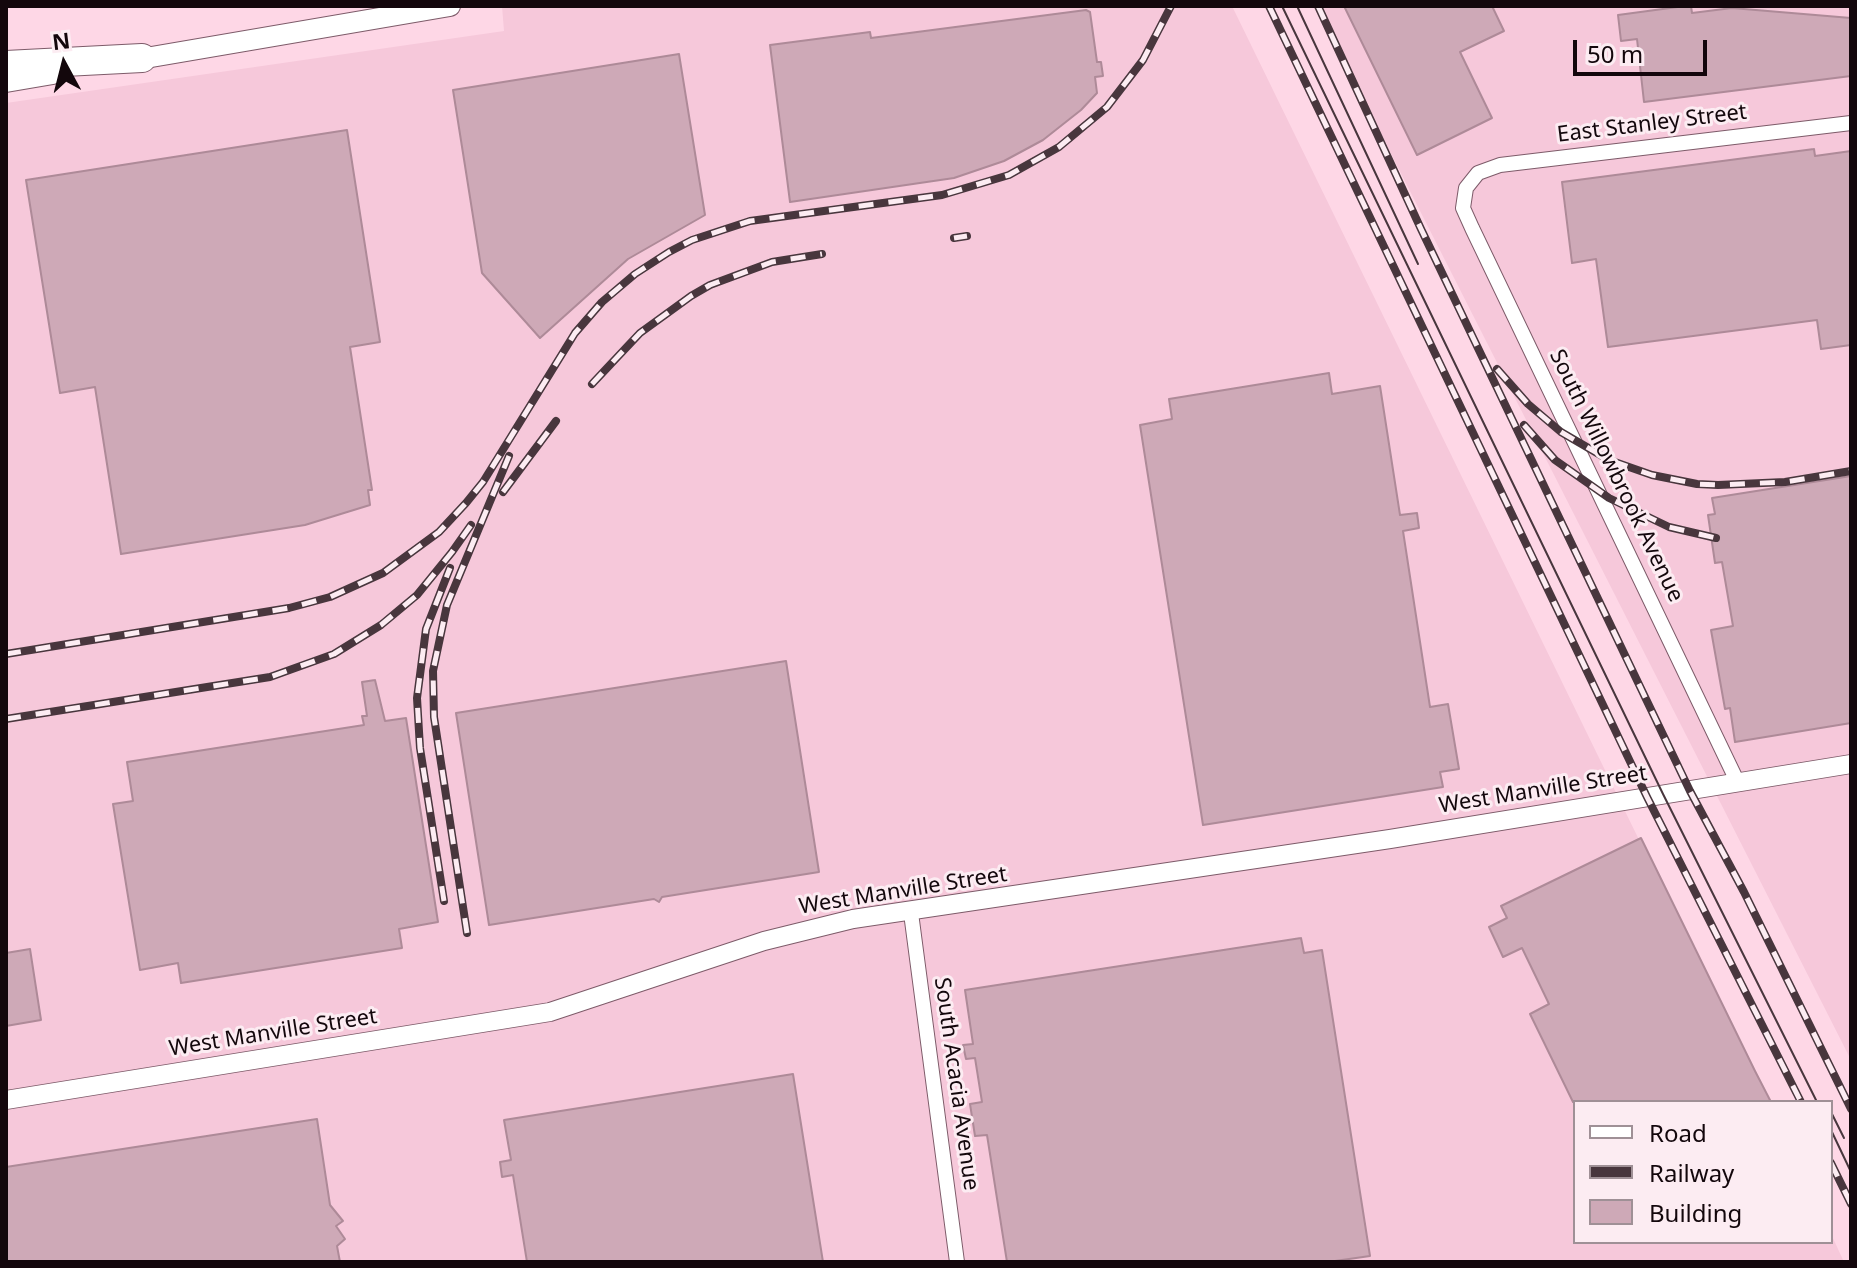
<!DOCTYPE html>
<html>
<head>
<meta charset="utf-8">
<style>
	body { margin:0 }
	#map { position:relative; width:1857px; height:1268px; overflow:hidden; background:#fed7e6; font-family:"Noto Sans",sans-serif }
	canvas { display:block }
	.frame { position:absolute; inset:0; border:8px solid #13070c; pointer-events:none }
	.legend { position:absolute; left:1573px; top:1100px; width:260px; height:144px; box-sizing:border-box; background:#fcecf2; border:2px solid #9f9096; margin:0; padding:10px 14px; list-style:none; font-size:24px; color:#13070c }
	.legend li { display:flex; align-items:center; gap:16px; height:40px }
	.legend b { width:40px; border:2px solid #9f9096 }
	.north { position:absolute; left:24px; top:24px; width:80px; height:80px; -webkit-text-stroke:6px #fcecf2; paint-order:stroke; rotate:353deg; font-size:22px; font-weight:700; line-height:32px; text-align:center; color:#13070c }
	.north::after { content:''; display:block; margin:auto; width:28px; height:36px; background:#13070c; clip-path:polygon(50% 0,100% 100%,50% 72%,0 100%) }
	.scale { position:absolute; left:1573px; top:40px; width:134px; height:36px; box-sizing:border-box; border:4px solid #13070c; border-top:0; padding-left:10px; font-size:24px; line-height:28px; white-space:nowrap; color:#13070c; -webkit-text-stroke:6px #fcecf2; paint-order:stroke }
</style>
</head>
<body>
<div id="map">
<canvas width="1857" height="1268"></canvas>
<div class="frame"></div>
<ul class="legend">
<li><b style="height:10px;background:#fff"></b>Road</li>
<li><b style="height:10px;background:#48363d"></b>Railway</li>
<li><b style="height:22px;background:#cea9b7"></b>Building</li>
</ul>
<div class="north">N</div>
<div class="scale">50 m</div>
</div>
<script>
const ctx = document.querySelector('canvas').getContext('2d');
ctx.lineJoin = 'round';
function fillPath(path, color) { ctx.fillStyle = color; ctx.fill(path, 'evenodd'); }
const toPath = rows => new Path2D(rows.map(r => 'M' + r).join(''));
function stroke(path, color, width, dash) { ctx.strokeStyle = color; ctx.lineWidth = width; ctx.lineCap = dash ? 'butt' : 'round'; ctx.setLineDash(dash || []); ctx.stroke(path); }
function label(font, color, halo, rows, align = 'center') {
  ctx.font = font + ' "Noto Sans",sans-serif'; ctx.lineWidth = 6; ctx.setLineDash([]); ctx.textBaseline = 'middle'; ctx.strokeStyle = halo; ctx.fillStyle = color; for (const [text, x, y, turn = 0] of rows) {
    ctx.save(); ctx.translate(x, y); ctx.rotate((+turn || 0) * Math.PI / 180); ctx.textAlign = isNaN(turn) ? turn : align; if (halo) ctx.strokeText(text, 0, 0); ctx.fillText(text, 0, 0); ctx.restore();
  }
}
const built = toPath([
	[502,6,1232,6,1767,1102,1575,1102,1575,1242,1831,1242,1831,1234,1844,1262,6,1262,6,103,504,31],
	[1316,6,1851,6,1851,1060]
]);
const building = toPath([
	[1344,6,1492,6,1504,31,1460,52,1492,118,1417,155,1344,6],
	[1685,6,1691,6,1692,13,1732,8,1851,18,1851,76,1644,102,1637,39,1621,41,1618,15,1685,6],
	[1086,10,1090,12,1097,62,1101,62,1103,76,1095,77,1097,93,1081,110,1043,140,1004,161,954,178,790,202,770,45,870,32,871,38,1086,10],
	[679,54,705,215,628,259,540,338,482,273,453,90,679,54],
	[347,130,380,342,350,347,372,490,368,490,370,505,305,525,121,554,95,387,60,393,26,180,347,130],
	[1814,149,1815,156,1851,151,1851,345,1821,349,1817,320,1608,347,1596,259,1572,263,1562,182,1814,149],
	[1329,373,1332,394,1380,386,1400,515,1417,513,1419,528,1403,531,1430,707,1448,704,1459,769,1440,772,1443,787,1203,825,1140,425,1172,419,1169,399,1329,373],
	[1851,476,1851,723,1735,742,1730,708,1725,709,1711,630,1733,626,1722,562,1715,563,1708,515,1715,514,1712,498,1851,476],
	[786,661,819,872,662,897,659,902,654,899,489,925,456,713,786,661],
	[375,680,385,721,406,718,438,922,399,929,402,948,181,983,178,963,140,970,113,804,133,801,127,762,364,725,362,716,367,716,362,682,375,680],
	[1641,838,1755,1071,1771,1102,1573,1102,1530,1014,1549,1004,1522,948,1503,957,1489,927,1507,918,1501,906,1641,838],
	[1301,938,1304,953,1322,950,1370,1256,1328,1262,1007,1262,987,1135,975,1136,970,1104,982,1102,975,1058,966,1059,963,1045,973,1044,965,990,1301,938],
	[30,949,41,1020,6,1026,6,953,30,949],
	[793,1074,823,1262,527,1262,513,1175,502,1177,500,1162,511,1160,504,1120,793,1074],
	[317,1119,330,1205,343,1221,336,1226,345,1239,337,1246,340,1262,6,1262,6,1167,317,1119]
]);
const minor = toPath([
	[1737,781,1472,228,1463,208,1466,188,1478,173,1500,165,1851,123],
	[911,913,957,1262]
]);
const tertiary = toPath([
	[6,1100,550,1012,764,941,853,919,1390,839,1851,764]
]);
const secondary = toPath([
	[128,61,450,6],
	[6,82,53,74]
]);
const motorway = toPath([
	[6,65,142,58]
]);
const tram = toPath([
	[1282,6,1663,794,1817,1102],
	[1297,6,1418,264],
	[1831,1112,1844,1138],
	[1831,1130,1851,1172]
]);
const rail = toPath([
	[1269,6,1647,797,1801,1102],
	[1318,6,1421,229,1690,791,1744,892,1851,1109],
	[954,238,967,236],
	[1497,369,1528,404,1561,432,1609,460,1652,475,1697,484,1718,485,1785,482,1851,471],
	[592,384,640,333,691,296,710,285,772,262,822,254],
	[1524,425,1555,460,1609,498,1669,527,1716,538],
	[503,492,556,421],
	[6,654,289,608,330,597,383,573,439,532,466,503,483,482,575,333,602,302,635,274,669,252,692,240,750,221,942,195,1009,175,1059,147,1107,107,1143,60,1171,6],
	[6,719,270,677,334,654,381,625,417,595,452,552,471,525],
	[444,901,420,748,417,698,426,629,450,568],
	[467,933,434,717,433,671,447,605,509,456],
	[1831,1163,1851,1204]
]);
const streetNames = [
	["East Stanley Street",1652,124,-7],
	["South Willowbrook Avenue",1616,476,64],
	["West Manville Street",1543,790,-9],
	["West Manville Street",903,891,-9],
	["West Manville Street",273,1033,-9],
	["South Acacia Avenue",956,1084,82]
];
fillPath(built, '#f6c8da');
fillPath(building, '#cea9b7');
stroke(building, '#ae8a98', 2);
stroke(minor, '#7d5b69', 16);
stroke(tertiary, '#7d5b69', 20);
stroke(secondary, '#7d5b69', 22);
stroke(motorway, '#7d5b69', 30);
stroke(minor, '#fff', 14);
stroke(tertiary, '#fff', 18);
stroke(secondary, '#fff', 20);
stroke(motorway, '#fff', 28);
stroke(tram, '#48363d', 2);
stroke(rail, '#48363d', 8);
stroke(rail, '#fcecf2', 5, [15]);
label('22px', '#13070c', '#fcecf2', streetNames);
</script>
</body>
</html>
